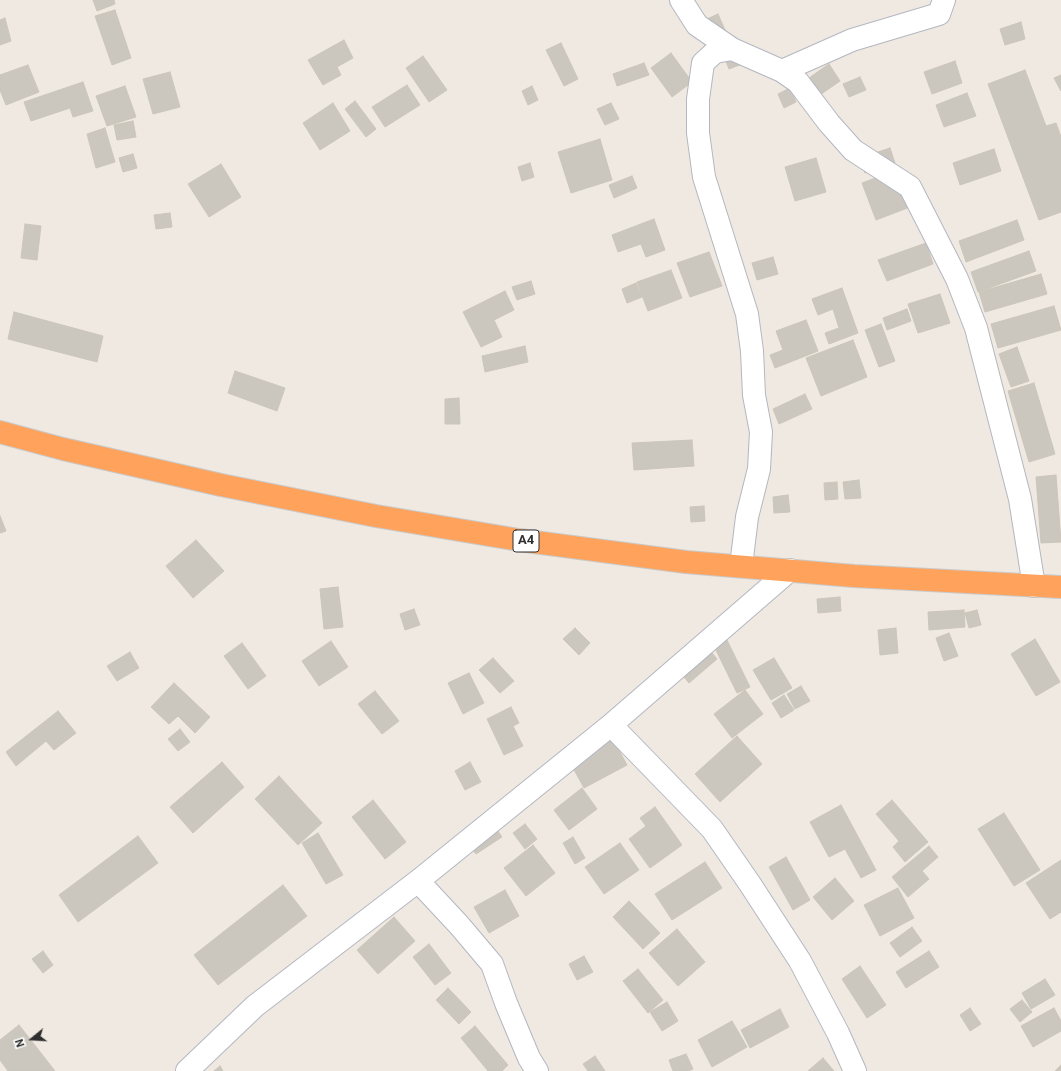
<!DOCTYPE html>
<html>
<head>
<meta charset="utf-8">
<style>
	body { margin:0 }
	#map { position:relative; width:1061px; height:1071px; overflow:hidden; background:#efe9e1; font-family:Roboto,sans-serif }
	canvas { display:block }
	.north { position:absolute; left:12px; top:1019px; width:40px; height:40px; -webkit-text-stroke:3px #fff; paint-order:stroke; rotate:252deg; font-size:11px; font-weight:700; line-height:16px; text-align:center; color:#2e2e2e }
	.north::after { content:''; display:block; margin:auto; width:14px; height:18px; background:#2e2e2e; clip-path:polygon(50% 0,100% 100%,50% 72%,0 100%) }
</style>
</head>
<body>
<div id="map">
<canvas width="1061" height="1071"></canvas>
<div class="north">N</div>
</div>
<script>
const ctx = document.querySelector('canvas').getContext('2d');
ctx.lineJoin = 'round';
function fillPath(path, color) { ctx.fillStyle = color; ctx.fill(path, 'evenodd'); }
const toPath = rows => new Path2D(rows.map(r => 'M' + r).join(''));
function stroke(path, color, width, dash) { ctx.strokeStyle = color; ctx.lineWidth = width; ctx.lineCap = dash ? 'butt' : 'round'; ctx.setLineDash(dash || []); ctx.stroke(path); }
function label(font, color, halo, rows, align = 'center') {
  ctx.font = font + ' Roboto,sans-serif'; ctx.lineWidth = 3.5; ctx.setLineDash([]); ctx.textBaseline = 'middle'; ctx.strokeStyle = halo; ctx.fillStyle = color; for (const [text, x, y, turn = 0] of rows) {
    ctx.save(); ctx.translate(x, y); ctx.rotate((+turn || 0) * Math.PI / 180); ctx.textAlign = isNaN(turn) ? turn : align; if (halo) ctx.strokeText(text, 0, 0); ctx.fillText(text, 0, 0); ctx.restore();
  }
}
const building = toPath([
	[93,0,114,0,115,4,97,11,93,0],
	[115,10,131,58,112,65,95,16,115,10],
	[718,14,729,39,705,20,718,14],
	[5,18,11,41,0,45,0,20,5,18],
	[1021,22,1025,39,1005,45,1000,29,1021,22],
	[344,40,353,58,337,67,341,75,323,85,308,60,344,40],
	[561,43,578,79,564,86,546,50,561,43],
	[722,51,742,64,729,69,722,51],
	[671,53,692,82,672,97,651,68,671,53],
	[423,56,447,90,429,102,406,68,423,56],
	[955,61,962,83,932,94,924,72,955,61],
	[644,63,649,75,617,86,613,74,644,63],
	[829,64,840,81,817,97,806,80,829,64],
	[28,65,39,92,6,105,0,90,0,75,28,65],
	[1025,70,1046,126,1056,123,1061,137,1061,212,1039,220,988,84,1025,70],
	[170,72,180,107,153,114,143,79,170,72],
	[1061,75,1061,91,1054,78,1061,75],
	[860,77,866,90,849,97,843,84,860,77],
	[83,82,93,111,73,117,70,108,31,121,24,102,83,82],
	[407,85,420,105,385,127,372,107,407,85],
	[125,86,136,117,107,126,96,96,125,86],
	[532,86,538,100,528,105,522,91,532,86],
	[790,88,796,102,784,108,778,94,790,88],
	[967,93,976,116,944,127,936,105,967,93],
	[355,101,376,129,366,137,345,109,355,101],
	[333,103,350,131,320,150,303,123,333,103],
	[611,103,619,119,605,125,597,109,611,103],
	[133,121,136,137,117,140,114,125,133,121],
	[105,128,115,162,96,168,87,134,105,128],
	[600,139,612,180,571,193,558,152,600,139],
	[890,148,895,163,865,173,860,158,890,148],
	[994,149,1001,171,960,185,953,163,994,149],
	[133,154,137,168,123,172,119,158,133,154],
	[816,158,826,192,795,201,785,167,816,158],
	[530,163,534,177,522,181,518,167,530,163],
	[221,164,241,197,209,217,188,184,221,164],
	[897,170,910,207,876,220,862,183,897,170],
	[632,176,637,188,614,198,609,185,632,176],
	[170,213,172,227,156,229,154,215,170,213],
	[654,219,665,250,646,257,641,244,618,252,612,235,654,219],
	[1017,220,1024,240,966,262,959,241,1017,220],
	[25,224,41,226,37,260,21,258,25,224],
	[926,243,933,264,887,281,878,260,926,243],
	[1029,251,1036,271,978,292,971,272,1029,251],
	[709,252,722,286,690,297,677,263,709,252],
	[773,257,778,274,757,280,752,263,773,257],
	[671,270,682,298,648,311,637,282,671,270],
	[1041,274,1047,294,985,312,979,292,1041,274],
	[531,281,535,294,517,300,512,287,531,281],
	[636,283,642,297,627,303,622,289,636,283],
	[842,288,858,333,829,344,825,333,839,328,833,309,818,315,812,299,842,288],
	[505,291,514,310,494,320,502,337,481,347,463,312,505,291],
	[940,294,950,323,918,333,908,304,940,294],
	[1054,306,1061,330,998,348,991,324,1054,306],
	[907,309,911,321,887,330,883,318,907,309],
	[14,312,103,336,97,362,8,339,14,312],
	[806,320,818,351,775,368,770,355,783,350,776,331,806,320],
	[881,324,895,361,879,367,865,330,881,324],
	[853,340,867,377,821,396,806,358,853,340],
	[525,346,528,362,485,372,482,356,525,346],
	[1017,347,1029,381,1011,387,999,354,1017,347],
	[235,371,285,388,277,411,228,393,235,371],
	[1034,383,1055,454,1029,462,1008,391,1034,383],
	[805,394,812,409,779,424,773,409,805,394],
	[459,398,460,424,445,424,445,399,459,398],
	[692,440,694,466,634,470,632,443,692,440],
	[1056,475,1061,542,1041,543,1036,477,1056,475],
	[859,480,861,498,845,499,843,482,859,480],
	[837,482,838,499,825,500,824,483,837,482],
	[788,495,790,512,774,513,773,497,788,495],
	[704,506,705,521,691,522,690,507,704,506],
	[0,516,6,531,0,533,0,516],
	[196,540,224,571,193,598,166,566,196,540],
	[338,587,343,627,324,629,320,589,338,587],
	[840,597,841,611,818,613,817,599,840,597],
	[414,609,420,625,405,630,400,614,414,609],
	[964,610,965,627,929,630,928,612,964,610],
	[977,610,981,625,969,628,965,613,977,610],
	[575,628,590,643,579,655,563,639,575,628],
	[896,628,898,653,880,655,878,630,896,628],
	[949,633,958,656,944,661,936,638,949,633],
	[724,634,750,687,737,693,711,640,724,634],
	[1035,639,1060,682,1036,696,1011,654,1035,639],
	[331,641,348,667,319,686,302,661,331,641],
	[702,641,717,659,689,683,674,665,702,641],
	[242,643,266,676,248,689,224,656,242,643],
	[130,652,139,668,117,681,107,666,130,652],
	[493,658,514,681,500,693,479,670,493,658],
	[774,658,792,688,771,700,753,670,774,658],
	[469,673,484,703,463,714,448,683,469,673],
	[174,683,210,717,195,733,178,716,169,724,151,707,174,683],
	[801,686,810,701,795,709,787,694,801,686],
	[745,690,763,714,732,738,714,714,745,690],
	[375,691,399,721,382,734,358,704,375,691],
	[784,695,794,710,781,718,772,703,784,695],
	[511,707,519,723,513,726,523,746,504,755,487,719,511,707],
	[58,711,76,733,54,750,46,741,16,766,6,752,58,711],
	[180,729,190,742,178,751,168,739,180,729],
	[608,730,627,765,584,788,565,753,608,730],
	[737,736,762,764,720,802,695,774,737,736],
	[222,762,244,787,193,833,170,807,222,762],
	[470,762,481,782,465,790,455,771,470,762],
	[279,776,322,823,298,845,255,799,279,776],
	[582,788,597,809,569,830,554,810,582,788],
	[373,800,406,842,385,859,352,817,373,800],
	[892,800,928,842,905,862,893,847,899,841,876,814,892,800],
	[841,805,876,870,861,878,845,849,829,857,810,822,841,805],
	[655,807,682,845,650,868,629,839,646,826,640,818,655,807],
	[1004,813,1040,870,1014,886,978,829,1004,813],
	[493,824,502,837,476,854,467,842,493,824],
	[525,824,537,839,525,849,513,833,525,824],
	[318,833,343,875,326,884,302,843,318,833],
	[138,836,158,863,78,922,59,895,138,836],
	[573,837,585,858,575,864,563,843,573,837],
	[620,843,639,870,604,894,585,867,620,843],
	[533,845,555,873,526,896,504,868,533,845],
	[929,846,938,857,922,871,929,879,908,897,892,877,929,846],
	[786,857,810,900,793,910,769,867,786,857],
	[1061,860,1061,912,1050,919,1026,883,1061,860],
	[705,862,722,888,672,920,655,894,705,862],
	[835,878,854,901,832,920,813,897,835,878],
	[283,885,307,916,218,985,194,955,283,885],
	[898,888,914,918,880,936,864,905,898,888],
	[505,890,519,916,489,933,474,907,505,890],
	[629,901,660,933,643,949,613,917,629,901],
	[394,917,415,941,378,974,357,950,394,917],
	[912,927,922,941,900,957,890,943,912,927],
	[677,929,705,962,678,986,649,953,677,929],
	[429,944,451,973,435,985,413,957,429,944],
	[43,951,53,965,43,973,32,959,43,951],
	[929,951,939,967,906,988,896,972,929,951],
	[584,956,593,972,577,980,569,964,584,956],
	[860,966,886,1005,867,1018,842,979,860,966],
	[638,969,663,1000,648,1013,623,981,638,969],
	[1045,979,1055,995,1031,1009,1022,993,1045,979],
	[448,988,471,1012,459,1024,436,1000,448,988],
	[1022,1000,1032,1012,1020,1022,1010,1009,1022,1000],
	[667,1002,678,1021,662,1031,650,1012,667,1002],
	[970,1008,981,1024,970,1031,960,1015,970,1008],
	[1054,1008,1061,1021,1061,1031,1033,1047,1021,1026,1054,1008],
	[780,1009,789,1027,750,1048,741,1030,780,1009],
	[732,1021,747,1047,712,1067,698,1040,732,1021],
	[19,1025,55,1071,8,1071,0,1060,0,1040,19,1025],
	[475,1026,508,1065,502,1071,488,1071,461,1038,475,1026],
	[686,1054,693,1069,688,1071,673,1071,669,1060,686,1054],
	[595,1056,605,1071,588,1071,583,1064,595,1056],
	[823,1058,834,1071,808,1071,823,1058],
	[1061,1065,1061,1071,1055,1071,1061,1065],
	[220,1066,223,1071,214,1071,220,1066]
]);
const minor = toPath([
	[681,0,697,25,732,49],
	[782,71,798,82,829,123,853,150,910,187,957,279,976,328,1020,499,1034,586],
	[741,566,747,517,759,469,761,432,754,395,752,351,747,314,704,177,698,133,698,99,703,63,715,52,732,49,782,71,852,40,939,14,944,0],
	[611,725,712,829,750,884,800,961,838,1033,855,1071],
	[418,881,459,925,492,964,506,1003,529,1058,537,1071],
	[187,1071,255,1006,418,881,611,725,790,570]
]);
const highway = toPath([
	[0,432,63,449,221,485,376,516,519,540,686,562,854,576,1061,587]
]);
const shields = [
	[526,541,26]
];
const shieldNames = [
	["A4",526,541]
];
fillPath(building, '#cbc7bf');
stroke(building, '#cbc5ba', 1);
stroke(minor, '#b4b7c1', 24);
stroke(highway, '#c9c9c9', 24);
stroke(minor, '#fff', 22);
stroke(highway, '#ffa35c', 22);
for (const [x, y, w] of shields) { const box = new Path2D(); box.roundRect(x - w / 2, y - 11, w, 22, 3); ctx.fillStyle = '#fff'; ctx.fill(box); stroke(box, '#2e2e2e', 1); }
label('bold 13px', '#2e2e2e', null, shieldNames);
</script>
</body>
</html>
